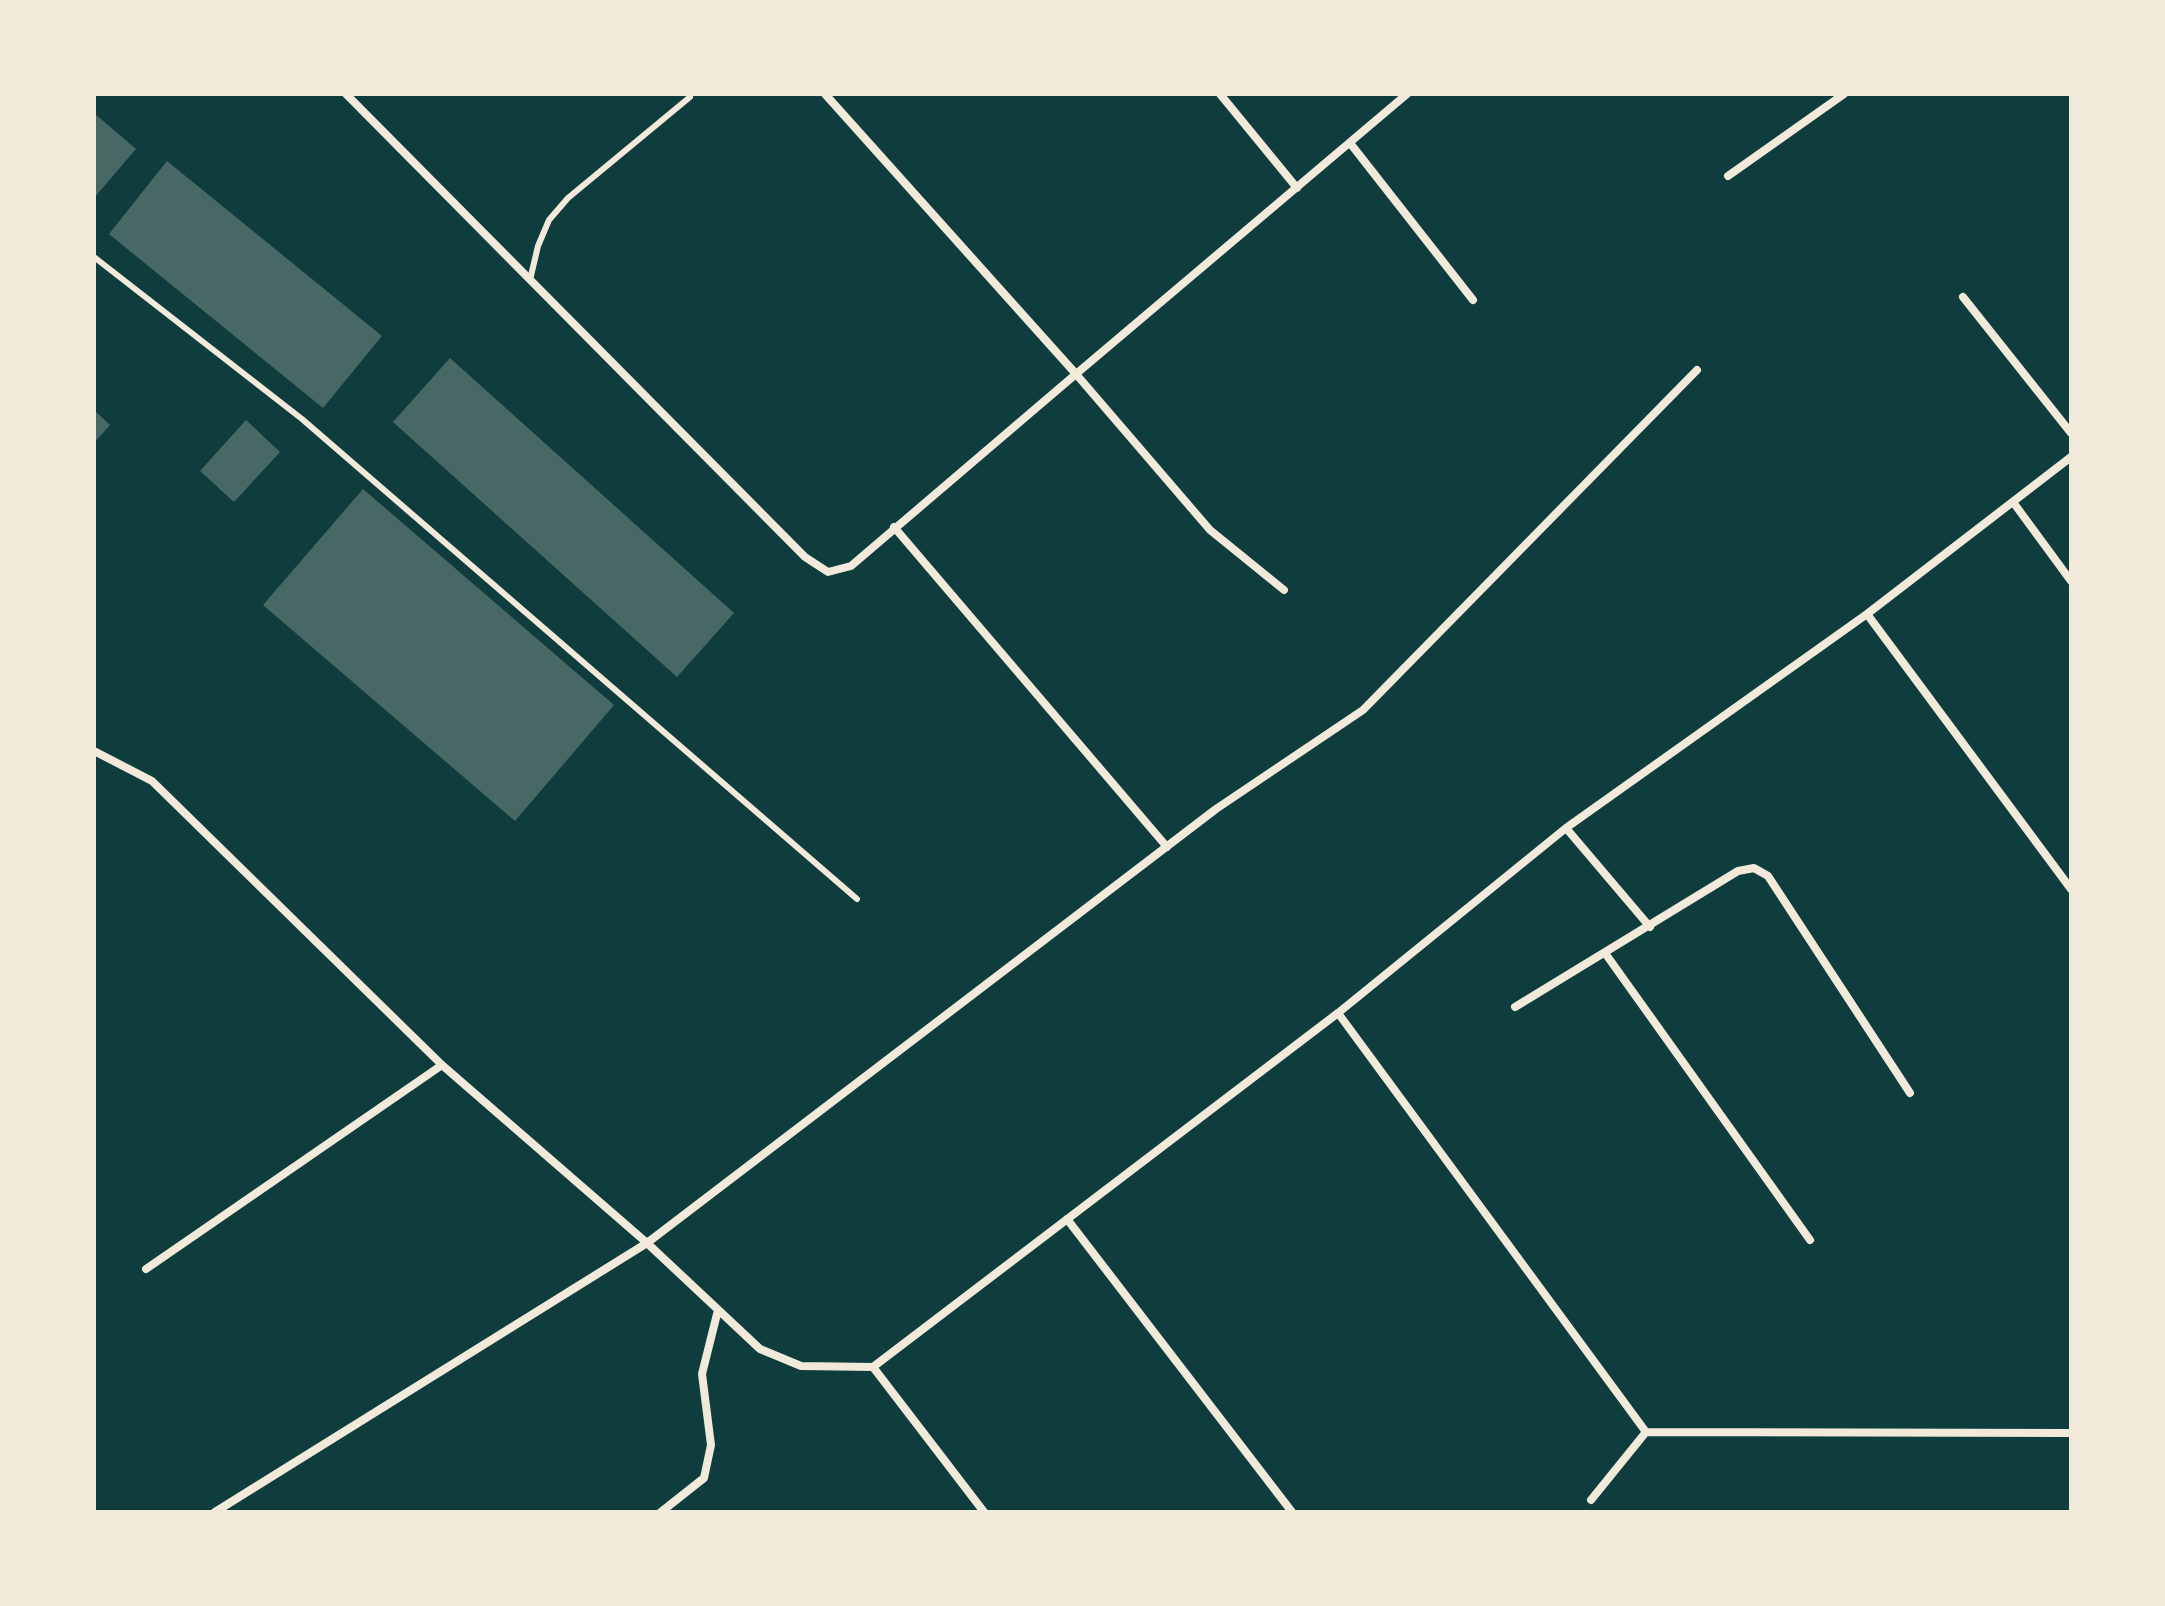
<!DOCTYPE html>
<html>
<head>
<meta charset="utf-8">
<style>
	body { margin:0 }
	#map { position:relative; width:2165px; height:1606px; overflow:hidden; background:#0f3d3e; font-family:Rubik,sans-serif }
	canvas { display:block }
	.frame { position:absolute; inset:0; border:96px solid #f1e9da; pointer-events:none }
</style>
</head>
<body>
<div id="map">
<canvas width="2165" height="1606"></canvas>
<div class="frame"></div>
</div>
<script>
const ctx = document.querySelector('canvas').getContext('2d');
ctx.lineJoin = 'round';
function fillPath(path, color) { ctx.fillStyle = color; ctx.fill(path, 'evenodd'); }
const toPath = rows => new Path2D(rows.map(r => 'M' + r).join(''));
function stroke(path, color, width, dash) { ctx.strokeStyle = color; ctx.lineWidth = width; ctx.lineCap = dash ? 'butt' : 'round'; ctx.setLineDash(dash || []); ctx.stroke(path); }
const building = toPath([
	[94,113,136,149,94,198],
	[167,161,382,336,323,408,109,234],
	[450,358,734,613,677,677,393,422],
	[94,410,110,425,94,443],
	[246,420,280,452,234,502,200,471],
	[363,489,614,705,515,821,263,605]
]);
const service = toPath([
	[94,257,302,419,857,899],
	[530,280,538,246,549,220,568,198,690,97]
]);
const minor = toPath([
	[346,94,805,557,828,572,851,566,1076,374,1210,530,1284,590],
	[825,94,1076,374,1407,94],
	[1220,94,1297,188],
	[1350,143,1473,300],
	[1728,176,1844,94],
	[1963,297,2071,433],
	[2013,502,2071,581],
	[894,527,1167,847],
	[1867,614,2071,889],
	[94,751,152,781,442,1065,647,1243,760,1349,801,1366,873,1367,1338,1013,1566,828,1867,614,2071,457],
	[1566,828,1650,927],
	[1605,953,1810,1240],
	[1515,1007,1738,871,1754,868,1768,876,1910,1093],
	[1338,1013,1646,1432,2071,1433],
	[1067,1219,1292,1512],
	[146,1269,442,1065],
	[873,1367,984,1512],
	[1591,1500,1646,1432],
	[215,1512,647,1243,1216,809,1363,710,1697,370],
	[661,1512,704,1478,711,1445,702,1374,718,1310]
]);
fillPath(building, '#486865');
stroke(service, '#f1e9da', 6);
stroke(minor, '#f1e9da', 8);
</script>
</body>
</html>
